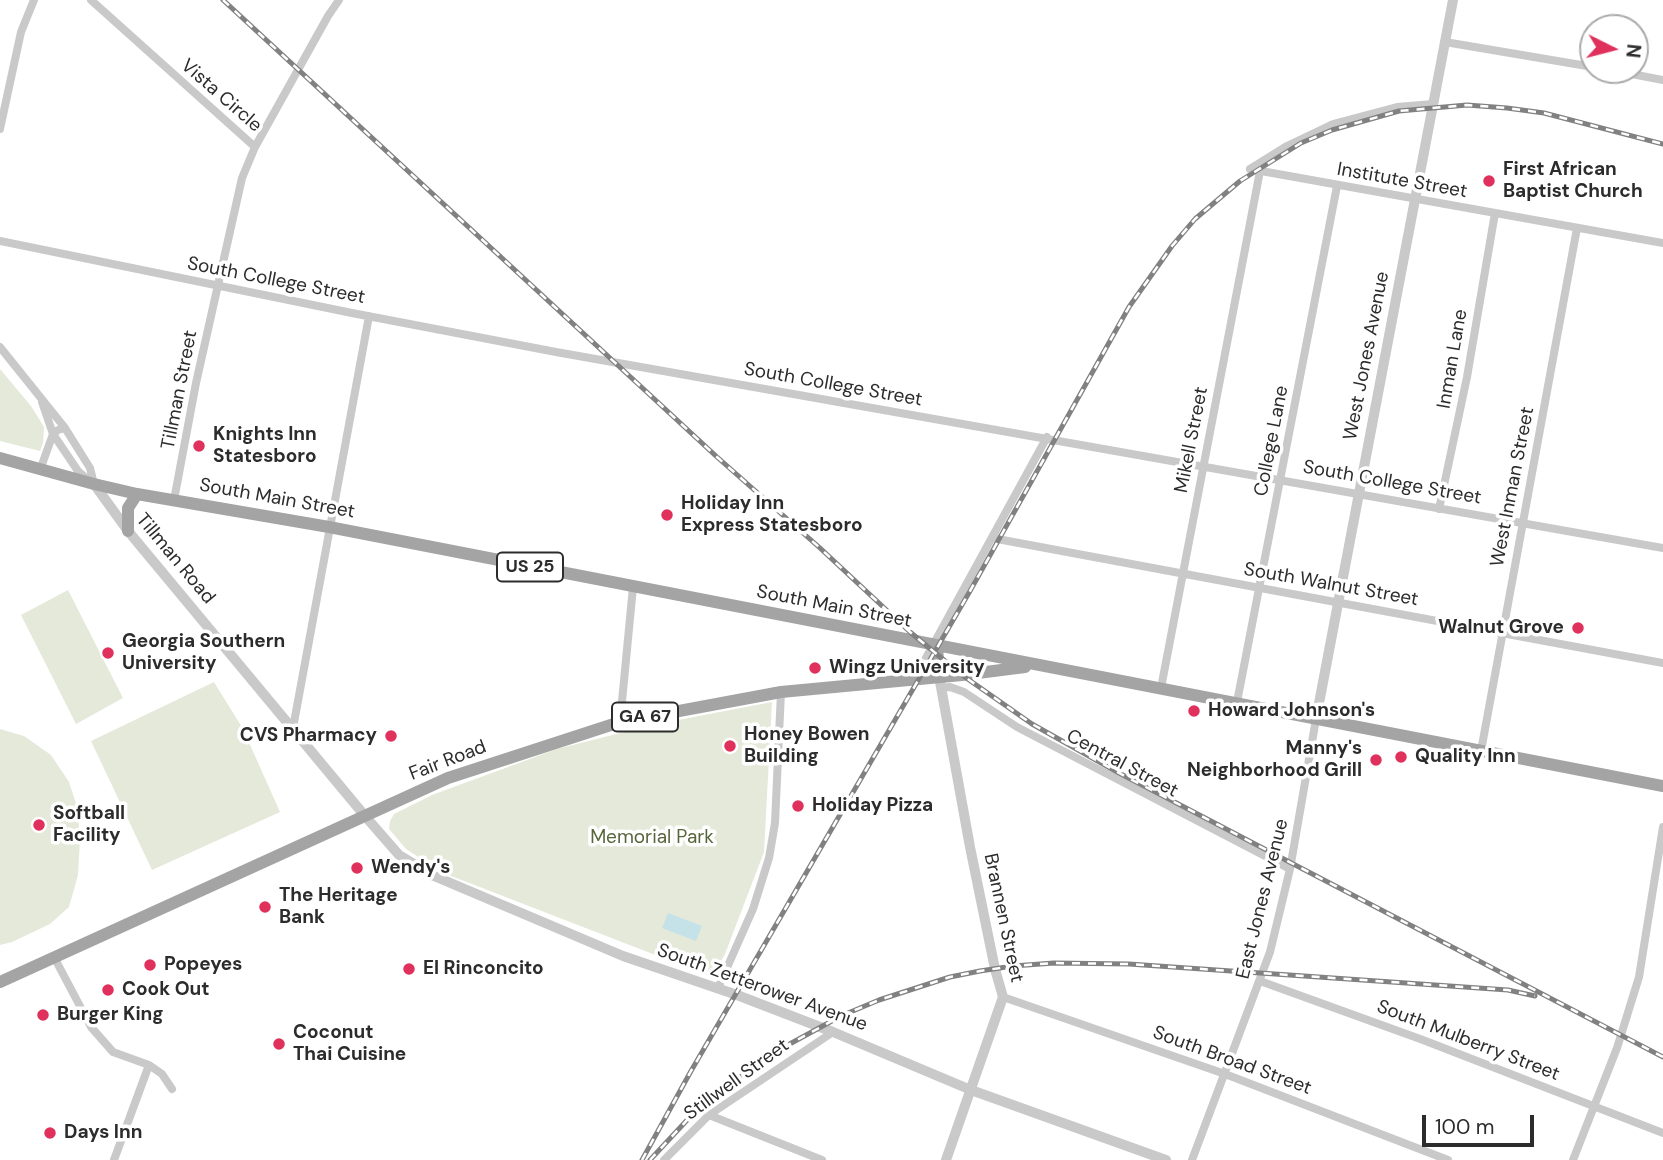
<!DOCTYPE html>
<html>
<head>
<meta charset="utf-8">
<style>
	body { margin:0 }
	#map { position:relative; width:1663px; height:1160px; overflow:hidden; background:#fff; font-family:"DM Sans",sans-serif }
	canvas { display:block }
	.north { position:absolute; left:1579px; top:14px; width:70px; height:70px; box-sizing:border-box; background:#fff; border:2px solid #ababab; border-radius:50%; rotate:96deg; font-size:19px; font-weight:700; line-height:28px; text-align:center; color:#2c2c2c }
	.north::after { content:''; display:block; margin:auto; width:24px; height:32px; background:#df315c; clip-path:polygon(50% 0,100% 100%,50% 72%,0 100%) }
	.scale { position:absolute; left:1422px; top:1115px; width:112px; height:32px; box-sizing:border-box; border:4px solid #2c2c2c; border-top:0; padding-left:9px; font-size:21px; line-height:24px; white-space:nowrap; color:#2c2c2c; -webkit-text-stroke:5px #fff; paint-order:stroke }
</style>
</head>
<body>
<div id="map">
<canvas width="1663" height="1160"></canvas>
<div class="north">N</div>
<div class="scale">100 m</div>
</div>
<script>
const ctx = document.querySelector('canvas').getContext('2d');
ctx.lineJoin = 'round';
function fillPath(path, color) { ctx.fillStyle = color; ctx.fill(path, 'evenodd'); }
const toPath = rows => new Path2D(rows.map(r => 'M' + r).join(''));
function stroke(path, color, width, dash) { ctx.strokeStyle = color; ctx.lineWidth = width; ctx.lineCap = dash ? 'butt' : 'round'; ctx.setLineDash(dash || []); ctx.stroke(path); }
function label(font, color, halo, rows, align = 'center') {
  ctx.font = font + ' "DM Sans",sans-serif'; ctx.lineWidth = 7; ctx.setLineDash([]); ctx.textBaseline = 'middle'; ctx.strokeStyle = halo; ctx.fillStyle = color; for (const [text, x, y, turn = 0] of rows) {
    ctx.save(); ctx.translate(x, y); ctx.rotate((+turn || 0) * Math.PI / 180); ctx.textAlign = isNaN(turn) ? turn : align; if (halo) ctx.strokeText(text, 0, 0); ctx.fillText(text, 0, 0); ctx.restore();
  }
}
const green = toPath([
	[0,369,31,406,44,427,43,443,40,451,0,441],
	[68,590,123,698,76,724,21,615],
	[214,682,243,729,280,812,152,870,91,741],
	[772,702,764,852,725,954,713,975,707,975,441,872,406,849,389,829,390,821,394,814,432,795,557,749,652,725],
	[0,729,24,736,51,755,69,782,78,810,80,840,78,875,69,907,50,924,12,942,0,945]
]);
const water = toPath([
	[668,913,702,926,696,941,662,928]
]);
const minor = toPath([
	[91,0,255,147],
	[1445,42,1593,67],
	[1611,70,1663,80],
	[0,129,21,32,34,0],
	[1250,169,1663,243],
	[1250,169,1287,146,1333,124,1397,107,1433,104],
	[0,241,352,313,556,352,1663,548],
	[0,347,65,428,90,468,94,484],
	[42,402,53,434,78,471,88,480],
	[40,470,53,434,58,430,65,428],
	[174,500,196,383,242,178,255,147,328,16,339,0],
	[1439,509,1467,377,1495,213],
	[992,538,1663,663],
	[915,678,1047,437],
	[941,688,950,687,964,692,1017,727,1290,869],
	[1161,688,1260,171],
	[1237,702,1337,186],
	[620,722,633,587],
	[293,728,369,316],
	[1481,751,1577,228],
	[54,957,91,1027,113,1052,149,1065,162,1074,172,1089],
	[1260,981,1423,1040,1663,1133],
	[718,988,753,909,769,858,775,823,781,692],
	[1003,997,1225,1074,1448,1160],
	[709,1115,822,1160],
	[114,1160,149,1065],
	[664,1160,709,1115,833,1032],
	[1192,1160,1270,952,1290,869,1316,719],
	[1573,1160,1617,1048,1639,977,1663,827]
]);
const tertiary = toPath([
	[94,484,128,531,365,816,399,855,434,876,623,956,737,995,833,1032,971,1090,1166,1160],
	[939,676,970,847,995,969,1003,997,946,1160],
	[1316,719,1453,0]
]);
const primary = toPath([
	[0,458,94,484,137,494,329,527,1663,786],
	[128,531,128,508,137,494],
	[937,646,939,676],
	[0,982,448,778,620,722,781,692,962,675,1025,667]
]);
const rail = toPath([
	[223,0,717,457,820,548,910,632,962,675,1032,724,1119,773,1663,1057],
	[642,1160,691,1071,970,591,1129,307,1172,246,1195,219,1240,181,1301,143,1332,130,1399,111,1467,105,1507,108,1544,113,1663,144],
	[650,1160,689,1118,716,1094,775,1052,841,1016,879,1000,950,977,980,971,1013,966,1054,963,1129,964,1508,990,1535,996]
]);
const markers = [
	[1489,181,7,"#df315c"],
	[199,446,7,"#df315c"],
	[667,515,7,"#df315c"],
	[1578,628,7,"#df315c"],
	[108,653,7,"#df315c"],
	[815,668,7,"#df315c"],
	[1194,711,7,"#df315c"],
	[391,736,7,"#df315c"],
	[730,746,7,"#df315c"],
	[1401,757,7,"#df315c"],
	[1376,760,7,"#df315c"],
	[798,806,7,"#df315c"],
	[39,825,7,"#df315c"],
	[357,868,7,"#df315c"],
	[265,907,7,"#df315c"],
	[150,965,7,"#df315c"],
	[409,969,7,"#df315c"],
	[108,990,7,"#df315c"],
	[43,1015,7,"#df315c"],
	[279,1044,7,"#df315c"],
	[50,1133,7,"#df315c"]
];
const shields = [
	[530,567,66],
	[645,717,66]
];
const shieldNames = [
	["US 25",530,567],
	["GA 67",645,717]
];
const streetNames = [
	["Vista Circle",221,96,41],
	["Institute Street",1402,181,10],
	["South College Street",276,281,11],
	["West Jones Avenue",1367,356,-79],
	["Inman Lane",1453,359,-80],
	["South College Street",833,385,10],
	["Tillman Street",180,390,-79],
	["Mikell Street",1192,440,-79],
	["College Lane",1272,441,-79],
	["South College Street",1392,483,10],
	["West Inman Street",1513,487,-79],
	["South Main Street",277,499,10],
	["Tillman Road",175,559,50],
	["South Walnut Street",1331,585,10],
	["South Main Street",834,607,11],
	["Fair Road",448,761,-21],
	["Central Street",1122,764,28],
	["East Jones Avenue",1263,899,-76],
	["Brannen Street",1003,918,78],
	["South Zetterower Avenue",762,988,20],
	["South Mulberry Street",1468,1041,21],
	["South Broad Street",1232,1061,20],
	["Stillwell Street",737,1080,-36]
];
const poiNames = [
	["First African",1503,170],
	["Baptist Church",1503,192],
	["Knights Inn",213,435],
	["Statesboro",213,457],
	["Holiday Inn",681,504],
	["Express Statesboro",681,526],
	["Walnut Grove",1564,628,"right"],
	["Georgia Southern",122,642],
	["University",122,664],
	["Wingz University",829,668],
	["Howard Johnson's",1208,711],
	["Honey Bowen",744,735],
	["Building",744,757],
	["CVS Pharmacy",377,736,"right"],
	["Manny's",1362,749,"right"],
	["Neighborhood Grill",1362,771,"right"],
	["Quality Inn",1415,757],
	["Holiday Pizza",812,806],
	["Softball",53,814],
	["Facility",53,836],
	["Wendy's",371,868],
	["The Heritage",279,896],
	["Bank",279,918],
	["Popeyes",164,965],
	["El Rinconcito",423,969],
	["Cook Out",122,990],
	["Burger King",57,1015],
	["Coconut",293,1033],
	["Thai Cuisine",293,1055],
	["Days Inn",64,1133]
];
const parkNames = [
	["Memorial Park",652,838]
];
fillPath(green, '#e5e9d9');
fillPath(water, '#c5e2e9');
stroke(minor, '#c9c9c9', 8);
stroke(tertiary, '#c9c9c9', 10);
stroke(primary, '#a4a4a4', 12);
stroke(rail, '#818181', 5);
stroke(rail, '#fff', 2.5, [8]);
for (const [x, y, r, color] of markers) { const dot = new Path2D(); dot.arc(x, y, r, 0, 2 * Math.PI); ctx.fillStyle = color; ctx.fill(dot); stroke(dot, '#fff', 2.5); }
for (const [x, y, w] of shields) { const box = new Path2D(); box.roundRect(x - w / 2, y - 14.5, w, 29, 5); ctx.fillStyle = '#fff'; ctx.fill(box); stroke(box, '#2c2c2c', 2); }
label('bold 18px', '#2c2c2c', null, shieldNames);
label('19px', '#2c2c2c', '#fff', streetNames);
label('bold 19px', '#2c2c2c', '#fff', poiNames, 'left');
label('19px', '#56663b', '#fff', parkNames);
</script>
</body>
</html>
